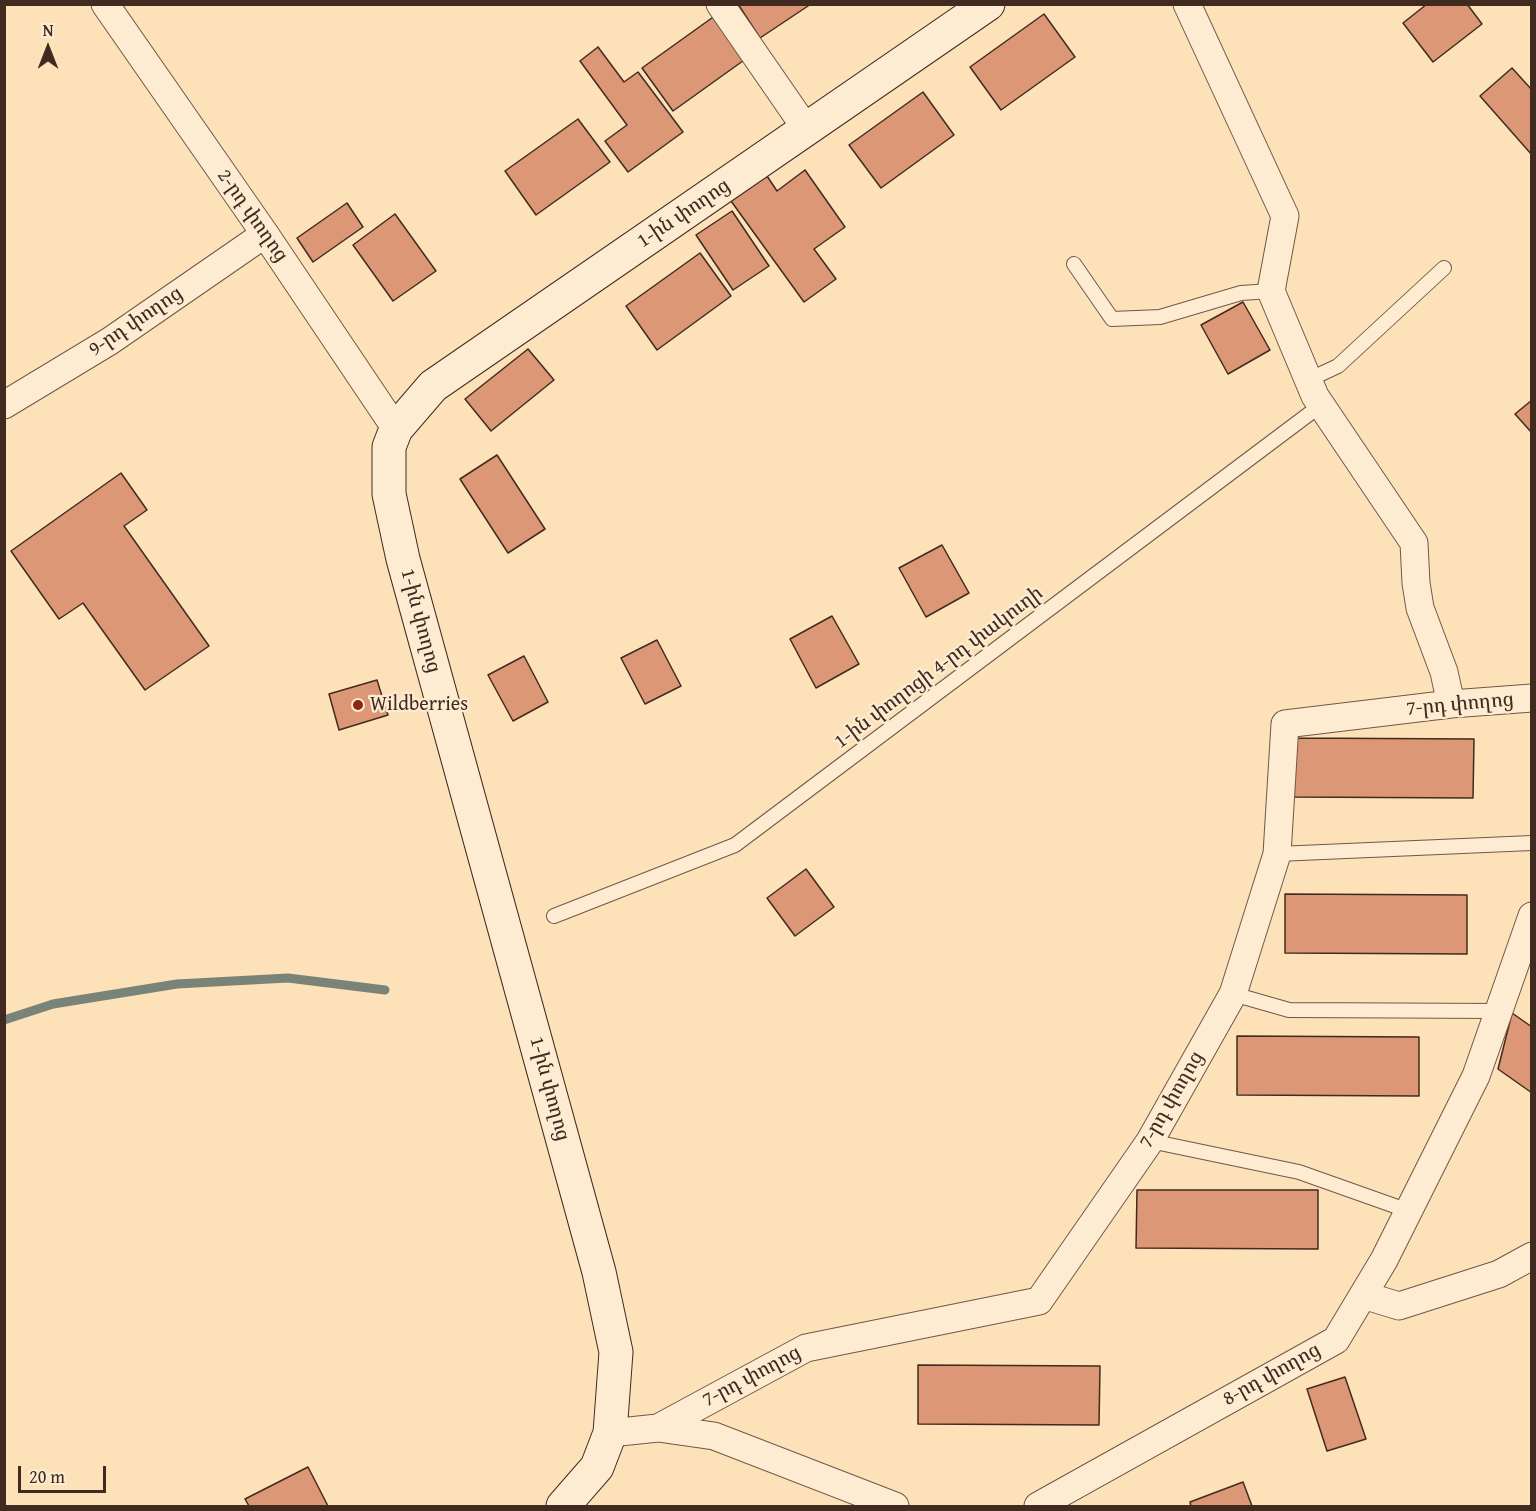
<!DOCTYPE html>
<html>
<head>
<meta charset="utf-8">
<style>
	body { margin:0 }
	#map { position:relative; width:1536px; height:1511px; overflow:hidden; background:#fce1b9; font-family:"Gentium Book Plus",serif }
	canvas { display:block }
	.frame { position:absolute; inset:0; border:6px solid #412b21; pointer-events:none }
	.north { position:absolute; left:18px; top:18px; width:60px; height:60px; -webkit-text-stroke:4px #fdecd2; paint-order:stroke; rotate:0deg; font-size:16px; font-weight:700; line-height:24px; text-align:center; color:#412b21 }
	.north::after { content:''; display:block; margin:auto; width:21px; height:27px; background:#412b21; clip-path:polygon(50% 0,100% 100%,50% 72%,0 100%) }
	.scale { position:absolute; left:18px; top:1466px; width:88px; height:27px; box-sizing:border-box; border:3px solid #412b21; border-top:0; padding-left:8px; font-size:18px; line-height:21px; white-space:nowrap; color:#412b21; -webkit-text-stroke:4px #fdecd2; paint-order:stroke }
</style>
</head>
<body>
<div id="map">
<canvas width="1536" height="1511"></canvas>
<div class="frame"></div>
<div class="north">N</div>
<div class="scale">20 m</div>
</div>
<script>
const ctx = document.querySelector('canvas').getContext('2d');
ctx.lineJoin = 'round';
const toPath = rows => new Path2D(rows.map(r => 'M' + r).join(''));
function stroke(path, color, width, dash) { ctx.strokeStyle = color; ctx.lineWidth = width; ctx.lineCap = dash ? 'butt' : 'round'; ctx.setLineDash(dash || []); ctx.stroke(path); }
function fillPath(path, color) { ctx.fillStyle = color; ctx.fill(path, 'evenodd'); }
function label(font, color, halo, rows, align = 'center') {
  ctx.font = font + ' "Gentium Book Plus","Noto Serif Armenian",serif'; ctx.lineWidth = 4.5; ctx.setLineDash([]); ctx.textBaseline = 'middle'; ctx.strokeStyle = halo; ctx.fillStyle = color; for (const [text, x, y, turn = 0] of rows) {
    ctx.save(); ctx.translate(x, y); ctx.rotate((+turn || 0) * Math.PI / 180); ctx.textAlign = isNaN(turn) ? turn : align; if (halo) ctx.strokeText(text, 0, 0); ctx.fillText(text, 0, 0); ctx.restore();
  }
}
const stream = toPath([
	[4,1020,53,1004,177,984,288,978,385,990]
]);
const building = toPath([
	[738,4,811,4,760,38,738,4],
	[1427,4,1467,4,1482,24,1433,62,1403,23,1427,4],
	[1044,14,1075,57,1001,110,970,67,1044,14],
	[716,15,747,58,673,111,642,68,716,15],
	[598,47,624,82,638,72,683,132,628,172,605,141,627,125,580,61,598,47],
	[1512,68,1532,90,1532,155,1480,96,1512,68],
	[923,92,954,135,881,188,849,145,923,92],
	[578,119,610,162,536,215,505,171,578,119],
	[805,170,845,227,814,249,836,279,804,302,731,201,767,176,777,191,805,170],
	[347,203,363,227,313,262,297,238,347,203],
	[732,211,769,266,733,290,696,235,732,211],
	[395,214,436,271,393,301,353,245,395,214],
	[700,253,731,296,657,350,626,306,700,253],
	[1243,302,1270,350,1228,374,1201,325,1243,302],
	[528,349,554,380,491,431,465,399,528,349],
	[1532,400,1532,433,1515,414,1532,400],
	[497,455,545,529,508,553,460,479,497,455],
	[121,473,147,510,124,526,209,646,145,690,83,603,59,619,11,551,121,473],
	[942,545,969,593,926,617,899,568,942,545],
	[832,616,859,664,816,688,790,639,832,616],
	[657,640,681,686,645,704,621,658,657,640],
	[524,656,548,702,513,721,488,675,524,656],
	[377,680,388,715,339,730,329,694,377,680],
	[1292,738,1474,739,1473,798,1291,797,1292,738],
	[806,869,834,907,795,936,767,898,806,869],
	[1285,894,1467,895,1467,954,1285,953,1285,894],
	[1512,1013,1532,1027,1532,1093,1498,1069,1512,1013],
	[1237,1036,1419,1037,1419,1096,1237,1095,1237,1036],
	[1137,1190,1318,1190,1318,1249,1136,1248,1137,1190],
	[918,1365,1100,1366,1099,1425,918,1424,918,1365],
	[1345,1377,1366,1439,1327,1451,1307,1389,1345,1377],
	[308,1467,328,1506,249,1506,245,1499,308,1467],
	[1243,1482,1252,1506,1191,1506,1190,1502,1243,1482]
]);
const lane = toPath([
	[1074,264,1112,319,1160,317,1241,293,1271,291],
	[1308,380,1338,366,1444,268],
	[1277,854,1532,843],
	[554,916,735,845,1321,405],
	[1233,994,1289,1010,1499,1011],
	[1150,1141,1299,1172,1409,1211]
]);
const street = toPath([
	[105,4,265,234,396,429],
	[720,4,807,130],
	[1187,4,1285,216,1271,291,1315,396,1414,543,1416,583,1420,608,1444,672,1451,704],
	[4,405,110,341,265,234],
	[1363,1295,1399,1306,1499,1274,1532,1256],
	[658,1428,806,1348,1039,1301,1150,1141,1233,994,1277,854,1285,724,1451,704,1532,698],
	[610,1433,658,1428,714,1436,895,1506],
	[1038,1506,1336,1340,1384,1260,1476,1076,1532,916]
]);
const secondary = toPath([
	[563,1506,597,1467,610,1433,616,1352,599,1272,403,559,389,494,389,447,396,429,433,386,988,4]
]);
const markers = [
	[358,705,6,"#8f2418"]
];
const streetNames = [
	["1-ին փողոց",684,214,-34],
	["2-րդ փողոց",252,216,55],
	["9-րդ փողոց",136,322,-34],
	["1-ին փողոց",420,621,75],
	["1-ին փողոցի 4-րդ փակուղի",939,668,-37],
	["7-րդ փողոց",1460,705,-5],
	["1-ին փողոց",549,1089,75],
	["7-րդ փողոց",1172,1100,-60],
	["8-րդ փողոց",1272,1375,-29],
	["7-րդ փողոց",752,1377,-28]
];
const poiNames = [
	["Wildberries",370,705]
];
stroke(stream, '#798378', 9);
fillPath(building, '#db9776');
stroke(building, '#412b21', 1.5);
stroke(lane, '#705847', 16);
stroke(street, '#705847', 29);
stroke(secondary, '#412b21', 35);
stroke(lane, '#fdecd2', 14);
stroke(street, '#fdecd2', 27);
stroke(secondary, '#fdecd2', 33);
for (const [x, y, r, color] of markers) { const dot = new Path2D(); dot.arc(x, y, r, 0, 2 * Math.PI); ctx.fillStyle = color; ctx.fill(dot); stroke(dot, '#fdecd2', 2); }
label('20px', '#412b21', '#fdecd2', streetNames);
label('20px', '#412b21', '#fdecd2', poiNames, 'left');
</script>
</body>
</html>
